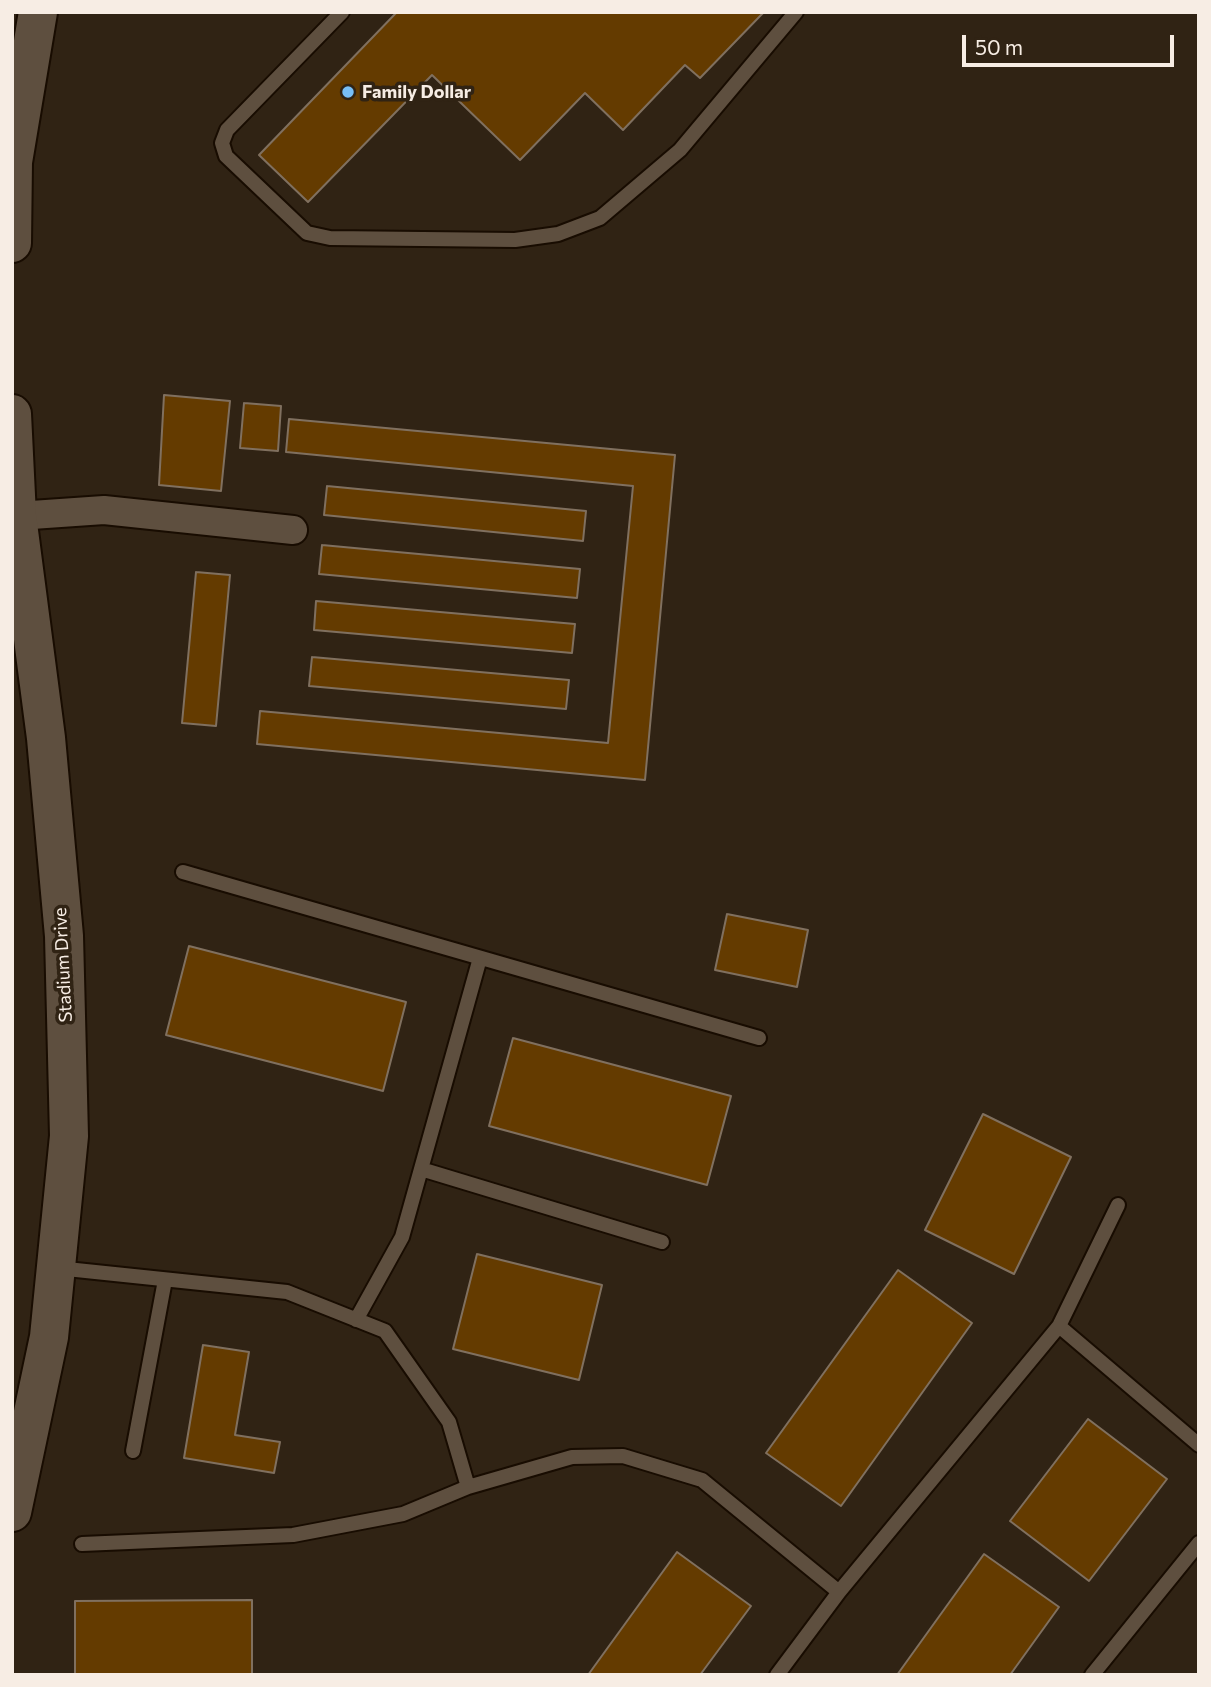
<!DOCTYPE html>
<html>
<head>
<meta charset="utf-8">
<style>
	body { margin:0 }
	#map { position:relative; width:1211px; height:1687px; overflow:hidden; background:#302314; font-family:Commissioner,sans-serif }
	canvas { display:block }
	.frame { position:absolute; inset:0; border:14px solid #f7ede4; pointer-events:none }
	.scale { position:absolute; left:962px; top:35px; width:212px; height:32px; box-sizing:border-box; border:4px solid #f7ede4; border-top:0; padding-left:9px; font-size:21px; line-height:24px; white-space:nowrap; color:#f7ede4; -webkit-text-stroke:5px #302314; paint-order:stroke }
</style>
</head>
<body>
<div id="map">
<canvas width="1211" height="1687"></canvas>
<div class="frame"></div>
<div class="scale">50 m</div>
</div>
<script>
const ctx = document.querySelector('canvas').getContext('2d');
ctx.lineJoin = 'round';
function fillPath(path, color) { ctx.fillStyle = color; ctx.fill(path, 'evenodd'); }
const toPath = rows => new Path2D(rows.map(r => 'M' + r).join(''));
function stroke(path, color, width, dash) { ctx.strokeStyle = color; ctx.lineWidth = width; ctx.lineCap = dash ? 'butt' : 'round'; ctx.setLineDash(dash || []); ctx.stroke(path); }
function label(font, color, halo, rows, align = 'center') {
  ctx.font = font + ' Commissioner,sans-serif'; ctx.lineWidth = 7; ctx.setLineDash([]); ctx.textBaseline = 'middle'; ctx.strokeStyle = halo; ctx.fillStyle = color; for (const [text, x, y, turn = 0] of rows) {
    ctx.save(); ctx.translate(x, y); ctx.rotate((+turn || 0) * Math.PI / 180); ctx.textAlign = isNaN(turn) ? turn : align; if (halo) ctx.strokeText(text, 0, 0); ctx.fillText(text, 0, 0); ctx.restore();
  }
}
const building = toPath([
	[397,12,764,12,700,78,685,65,623,130,585,93,520,160,432,75,308,202,259,155,397,12],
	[164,395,230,401,221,491,159,485,164,395],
	[244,403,281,406,278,451,240,448,244,403],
	[289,419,675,455,645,780,257,744,260,711,608,743,633,486,286,452,289,419],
	[327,486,586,511,583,541,324,515,327,486],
	[322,545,580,569,577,598,319,574,322,545],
	[196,572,230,575,216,726,182,723,196,572],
	[316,601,575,624,572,653,314,630,316,601],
	[312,657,569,680,566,709,309,686,312,657],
	[727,914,808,930,797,987,715,970,727,914],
	[189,946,406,1002,383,1091,166,1035,189,946],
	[513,1038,731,1096,707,1185,489,1126,513,1038],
	[983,1114,1071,1157,1014,1274,925,1230,983,1114],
	[477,1254,602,1285,579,1380,453,1349,477,1254],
	[898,1270,972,1323,841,1506,766,1453,898,1270],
	[203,1345,249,1352,235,1435,280,1442,274,1473,184,1458,203,1345],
	[1088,1419,1167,1479,1089,1581,1010,1521,1088,1419],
	[677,1552,751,1606,700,1675,588,1675,677,1552],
	[984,1554,1059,1607,1010,1675,897,1675,984,1554],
	[252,1600,252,1675,75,1675,75,1601,252,1600]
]);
const lane = toPath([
	[342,12,227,130,222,143,226,156,307,233,330,238,515,240,558,234,600,218,680,150,796,12],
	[183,872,759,1038],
	[421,1169,662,1242],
	[57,1268,287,1292,385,1331,449,1422,468,1487,403,1514,293,1535,82,1544],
	[356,1320,402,1237,480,958],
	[1059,1326,1199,1445],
	[133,1451,165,1280],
	[468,1487,572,1457,623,1456,702,1480,839,1592,1059,1326,1118,1205],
	[777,1675,839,1592],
	[1092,1675,1199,1543]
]);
const street = toPath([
	[17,516,104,510,293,530]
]);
const secondary = toPath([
	[12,243,13,162,38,12],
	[12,414,17,516,46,738,64,936,69,1136,49,1337,12,1512]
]);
const markers = [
	[348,92,7,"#78bff7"]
];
const poiNames = [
	["Family Dollar",362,92]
];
const streetNames = [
	["Stadium Drive",63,965,-93]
];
fillPath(building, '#643b00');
stroke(building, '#80705f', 2);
stroke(lane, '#180c01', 18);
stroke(street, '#180c01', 32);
stroke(secondary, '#180c01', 42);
stroke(lane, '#5e4f3f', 14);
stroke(street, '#5e4f3f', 28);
stroke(secondary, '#5e4f3f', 38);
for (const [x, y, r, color] of markers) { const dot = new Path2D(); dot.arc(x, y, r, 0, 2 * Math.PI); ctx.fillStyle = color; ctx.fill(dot); stroke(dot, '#302314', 2.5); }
label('bold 18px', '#f7ede4', '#302314', poiNames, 'left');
label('18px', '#f7ede4', '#302314', streetNames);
</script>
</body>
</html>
